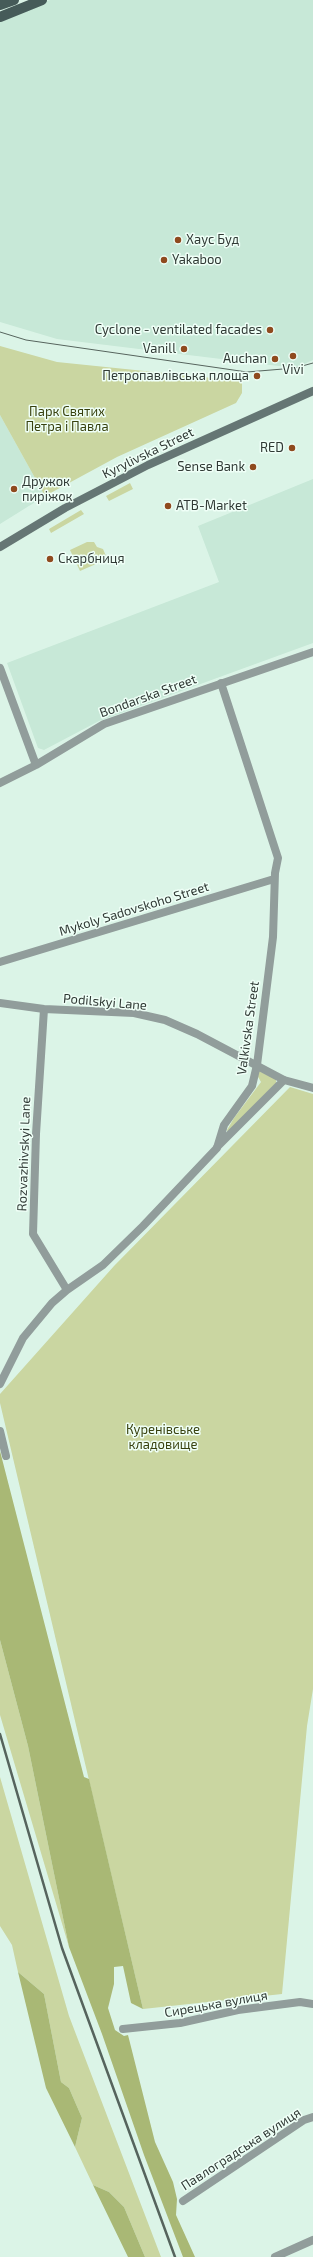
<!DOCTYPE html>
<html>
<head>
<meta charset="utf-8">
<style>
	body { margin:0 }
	canvas { display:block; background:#dbf4e7 }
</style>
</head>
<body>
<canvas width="313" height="2257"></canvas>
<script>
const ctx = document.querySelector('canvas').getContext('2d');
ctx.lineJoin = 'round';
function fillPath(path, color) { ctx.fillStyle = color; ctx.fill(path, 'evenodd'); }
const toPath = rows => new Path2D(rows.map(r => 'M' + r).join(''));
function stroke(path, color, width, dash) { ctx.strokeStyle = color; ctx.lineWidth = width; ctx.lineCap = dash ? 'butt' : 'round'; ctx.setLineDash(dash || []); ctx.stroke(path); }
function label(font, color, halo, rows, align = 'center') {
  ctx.font = font + ' "Exo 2",sans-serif'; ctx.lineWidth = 3; ctx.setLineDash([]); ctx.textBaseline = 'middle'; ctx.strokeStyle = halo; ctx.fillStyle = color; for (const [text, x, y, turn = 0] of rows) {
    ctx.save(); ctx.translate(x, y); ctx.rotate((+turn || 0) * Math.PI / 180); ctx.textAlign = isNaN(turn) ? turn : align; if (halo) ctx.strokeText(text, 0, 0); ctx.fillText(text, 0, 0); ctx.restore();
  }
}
const built = toPath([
	[50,0,313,0,313,360,295,368,57,339,0,322,0,18],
	[0,415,45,496,0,524],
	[313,479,313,643,99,721,44,750,38,748,7,663,219,582,198,526]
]);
const green = toPath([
	[0,346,57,362,242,381,242,393,236,403,117,457,45,496,0,415],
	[130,483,133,489,109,501,106,496],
	[81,510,84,514,51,533,49,529],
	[87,542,94,542,97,547,103,549,106,556,105,560,80,571,70,550],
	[259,1071,276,1079,276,1083,228,1132,227,1130,234,1118,261,1082,257,1075],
	[290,1087,313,1094,313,1689,307,1726,282,1994,143,2009,0,1403,0,1394,114,1266],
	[0,1640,28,1746,69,1947,0,1715],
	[0,1777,69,2016,161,2257,145,2257,124,2207,109,2192,93,2185,75,2147,82,2118,69,2088,61,2082,44,1994,18,1972,12,1945,0,1926]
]);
const forest = toPath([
	[0,1451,84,1777,89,1779,143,2009,131,2003,123,1966,114,1967,114,1984,108,2008,115,2030,124,2036,128,2035,155,2142,173,2182,177,2199,176,2215,195,2257,183,2257,144,2155,102,2034,69,1947,28,1746,0,1640],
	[18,1972,44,1994,61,2082,69,2088,82,2118,75,2147,46,2088],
	[93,2185,109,2192,124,2207,145,2257,128,2257]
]);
const street = toPath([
	[0,668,36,765],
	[0,783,36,765,104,724,313,652],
	[0,962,274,879],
	[0,1003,44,1009,134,1013,165,1020,197,1034,284,1080,313,1088],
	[44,1009,36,1134,33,1234,67,1290],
	[217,1147,284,1080],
	[0,1384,23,1338,52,1303,67,1290,103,1265,143,1226,217,1148,224,1125,252,1086,257,1065,273,937,275,873,278,858,221,683],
	[0,1431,6,1456],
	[123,2029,180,2023,238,2010,300,2002,313,2004],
	[183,2201,304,2120,313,2117],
	[275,2257,313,2240]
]);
const secondary = toPath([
	[0,547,65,508,148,465,313,391]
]);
const primary = toPath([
	[0,5,14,0],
	[0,17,42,0]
]);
const tram = toPath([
	[0,332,26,340,247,372,295,368,313,363]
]);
const rail = toPath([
	[0,1734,62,1948,175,2257]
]);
const markers = [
	[178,240,4,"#8f4a1e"],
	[164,260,4,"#8f4a1e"],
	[270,330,4,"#8f4a1e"],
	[184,349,4,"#8f4a1e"],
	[293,356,4,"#8f4a1e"],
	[275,359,4,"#8f4a1e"],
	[257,376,4,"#8f4a1e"],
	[292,448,4,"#8f4a1e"],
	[253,467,4,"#8f4a1e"],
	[14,489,4,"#8f4a1e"],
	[168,506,4,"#8f4a1e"],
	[50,559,4,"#8f4a1e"]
];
const poiNames = [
	["Хаус Буд",186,240,"left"],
	["Yakaboo",172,260,"left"],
	["Cyclone - ventilated facades",262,330],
	["Vanill",176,349],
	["Auchan",267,359],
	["Vivi",293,370,"center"],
	["Петропавлівська площа",249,376],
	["RED",284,448],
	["Sense Bank",245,467],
	["Дружок",22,482,"left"],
	["пиріжок",22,497,"left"],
	["ATB-Market",176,506,"left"],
	["Скарбниця",58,559,"left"]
];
const parkNames = [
	["Парк Святих",67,412],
	["Петра і Павла",67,427],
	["Куренівське",163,1430],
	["кладовище",163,1445]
];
const streetNames = [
	["Kyrylivska Street",148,453,-26],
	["Bondarska Street",148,696,-20],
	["Mykoly Sadovskoho Street",134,909,-17],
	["Podilskyi Lane",105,1002,5],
	["Valkivska Street",248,1028,-82],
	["Rozvazhivskyi Lane",24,1154,-88],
	["Сирецька вулиця",216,2004,-10],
	["Павлоградська вулиця",241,2149,-33]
];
fillPath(built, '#c7e8d7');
fillPath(green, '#cad6a1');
fillPath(forest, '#a9b875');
stroke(street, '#919d9b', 8);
stroke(secondary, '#657674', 8);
stroke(primary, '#465b59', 10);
stroke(tram, '#56645d', 1);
stroke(rail, '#56645d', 2.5);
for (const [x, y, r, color] of markers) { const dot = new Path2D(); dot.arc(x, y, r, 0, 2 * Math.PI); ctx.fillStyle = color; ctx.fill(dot); stroke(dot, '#effff7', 1.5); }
label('13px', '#303a35', '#effff7', poiNames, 'right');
label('13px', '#38410e', '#effff7', parkNames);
label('13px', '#303a35', '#effff7', streetNames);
</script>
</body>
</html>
